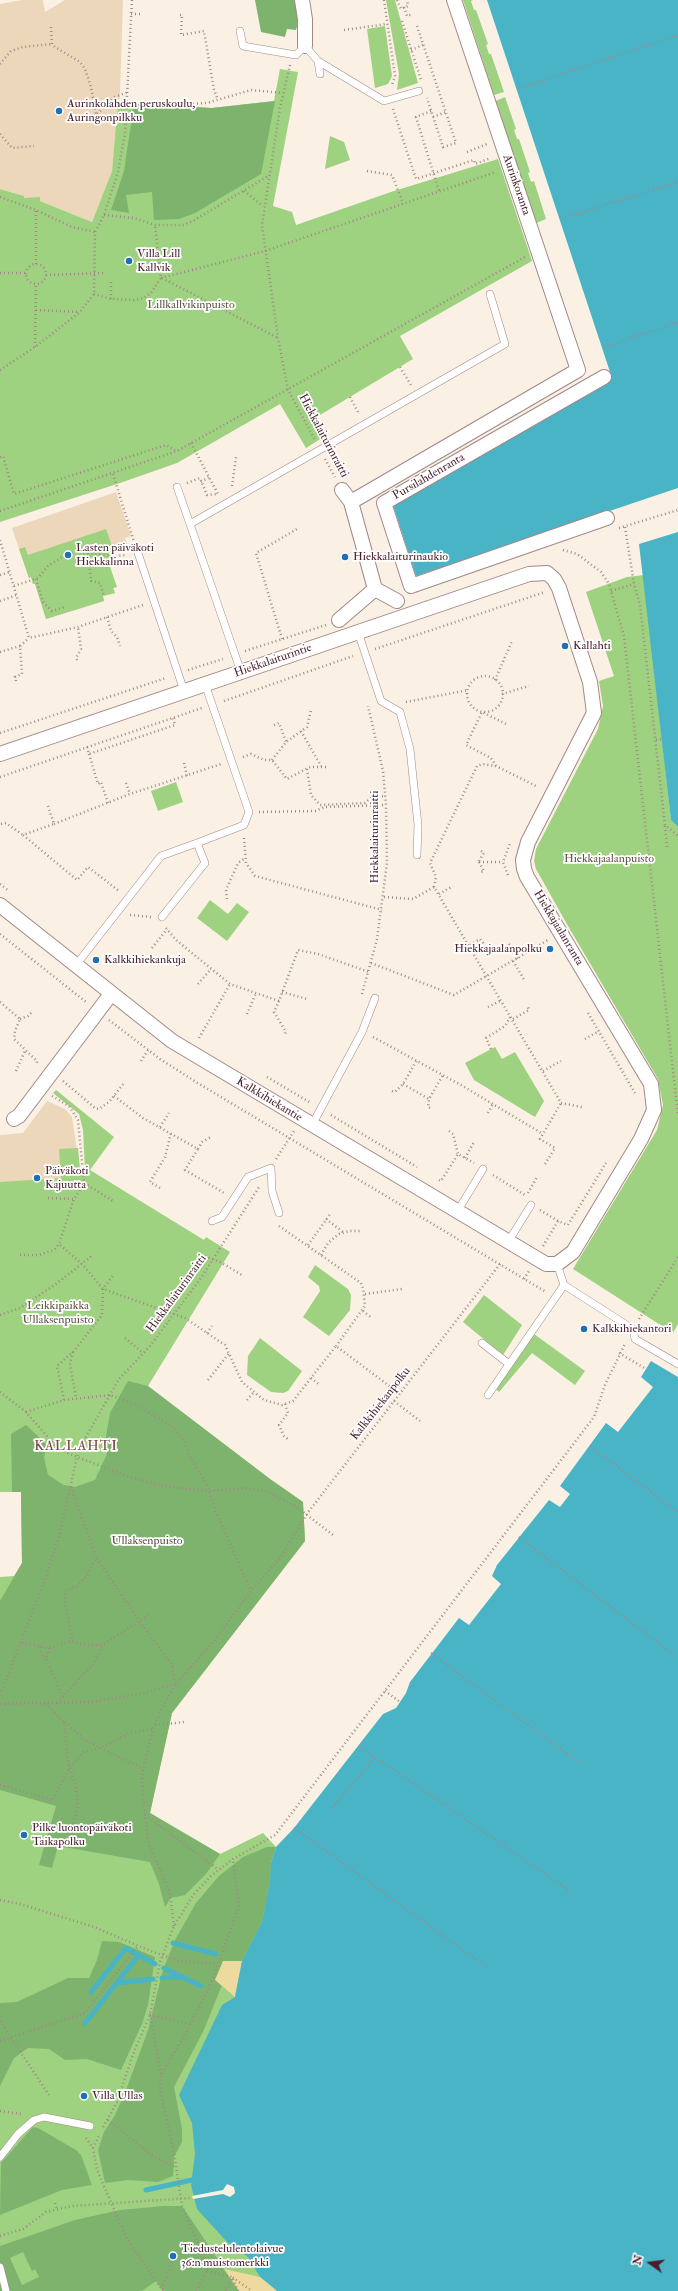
<!DOCTYPE html>
<html>
<head>
<meta charset="utf-8">
<style>
	body { margin:0 }
	#map { position:relative; width:678px; height:2291px; overflow:hidden; background:#faf0e4; font-family:"IM FELL Double Pica",serif }
	canvas { display:block }
	.north { position:absolute; left:630px; top:2243px; width:40px; height:40px; -webkit-text-stroke:3px #fff; paint-order:stroke; rotate:284deg; font-size:11px; font-weight:700; line-height:16px; text-align:center; color:#4a1f2b }
	.north::after { content:''; display:block; margin:auto; width:14px; height:18px; background:#4a1f2b; clip-path:polygon(50% 0,100% 100%,50% 72%,0 100%) }
</style>
</head>
<body>
<div id="map">
<canvas width="678" height="2291"></canvas>
<div class="north">N</div>
</div>
<script>
const ctx = document.querySelector('canvas').getContext('2d');
ctx.lineJoin = 'round';
function fillPath(path, color) { ctx.fillStyle = color; ctx.fill(path, 'evenodd'); }
const toPath = rows => new Path2D(rows.map(r => 'M' + r).join(''));
function stroke(path, color, width, dash) { ctx.strokeStyle = color; ctx.lineWidth = width; ctx.lineCap = dash ? 'butt' : 'round'; ctx.setLineDash(dash || []); ctx.stroke(path); }
function label(font, color, halo, rows, align = 'center') {
  ctx.font = font + ' "IM FELL Double Pica",serif'; ctx.lineWidth = 3.5; ctx.setLineDash([]); ctx.textBaseline = 'middle'; ctx.strokeStyle = halo; ctx.fillStyle = color; for (const [text, x, y, turn = 0] of rows) {
    ctx.save(); ctx.translate(x, y); ctx.rotate((+turn || 0) * Math.PI / 180); ctx.textAlign = isNaN(turn) ? turn : align; if (halo) ctx.strokeText(text, 0, 0); ctx.fillText(text, 0, 0); ctx.restore();
  }
}
const built = toPath([
	[22,0,43,0,45,12,65,0,123,0,120,94,112,171,92,222,40,201,24,198,24,196,0,189,0,4],
	[116,492,131,536,125,538,128,548,115,553,117,561,109,564,117,587,113,588,115,593,103,596,104,601,46,619,35,584,33,584,31,577,29,578,12,528],
	[47,1101,65,1109,72,1117,80,1170,0,1261,0,1135,23,1133]
]);
const green = toPath([
	[386,0,395,0,418,83,397,90,399,74],
	[463,0,473,0,471,1,474,10,476,10,488,44,486,45,489,54,491,54,504,92,494,95],
	[385,26,392,76,388,84,375,88,367,29],
	[280,69,298,72,273,206,292,212,296,225,394,191,498,159,532,261,400,336,413,359,315,418,325,436,306,448,280,404,177,463,120,483,0,522,0,189,24,196,24,198,40,197,40,201,92,222,112,171,118,103,212,108,274,101],
	[505,97,516,129,514,130,517,139,519,139,530,172,528,173,531,182,534,181,546,219,534,224,493,102],
	[330,136,344,142,350,160,325,169],
	[106,529,117,561,109,564,117,587,113,588,115,593,103,596,104,601,46,619,35,584,33,584,31,577,29,578,19,549,25,547,28,555],
	[644,575,671,820,678,827,678,1324,673,1333,573,1269,657,1130,663,1105,658,1079,568,926,536,869,534,861,536,849,598,729,603,706,599,681,614,676,586,592,627,577],
	[176,782,183,802,158,811,151,791],
	[210,900,228,914,237,903,249,912,227,941,197,918],
	[495,1047,502,1059,515,1052,544,1101,535,1117,474,1080,465,1063],
	[56,1090,114,1137,90,1170,204,1240,206,1237,230,1252,148,1386,270,1479,303,1502,305,1541,172,1713,150,1813,220,1854,263,1833,276,1847,271,1863,274,1889,235,1997,191,2185,263,2264,260,2277,251,2291,0,2291,0,1577,14,1576,22,1563,21,1492,0,1492,0,1182,61,1178,59,1149,78,1148,80,1169,85,1170,83,1130,79,1114,53,1093],
	[315,1265,348,1289,351,1295,350,1310,329,1336,303,1317,320,1291,319,1286,308,1277],
	[484,1295,522,1325,503,1355,463,1322],
	[534,1334,585,1371,575,1385,532,1353,499,1392,496,1389],
	[260,1338,302,1371,288,1391,283,1393,271,1392,247,1375,248,1356]
]);
const forest = toPath([
	[255,0,295,0,298,23,296,30,287,29,285,37,261,32],
	[275,101,261,174,195,213,179,219,154,220,152,192,126,195,129,213,111,210,124,171,134,104,212,108],
	[128,1381,148,1386,270,1479,303,1502,305,1541,172,1713,150,1813,220,1854,206,1874,185,1895,171,1898,165,1907,159,1884,150,1862,58,1846,52,1868,39,1865,56,1806,0,1790,0,1601,22,1563,21,1492,12,1492,11,1434,26,1425,47,1445,44,1457,48,1475,64,1485,75,1487,95,1480,107,1454,106,1436,110,1413],
	[267,1847,276,1847,271,1863,270,1881,262,1922,242,1961,232,1961,215,1979,222,1985,203,2032,174,2087,182,2129,182,2142,174,2157,173,2176,158,2182,128,2180,105,2183,98,2150,104,2132,115,2115,126,2090,148,2030,163,1970,175,1940,196,1903,219,1876,243,1857],
	[102,1941,119,1942,155,1957,148,2005,142,2024,121,2070,87,2059,65,2060,49,2049,28,2048,14,2058,0,2086,0,2003,17,2002,68,1978,89,1978,97,1960],
	[33,2127,38,2128,76,2150,81,2155,92,2185,62,2190,0,2215,1,2163],
	[164,2206,182,2206,239,2291,163,2291,156,2281,142,2291,0,2291,0,2246,75,2220,120,2210],
	[23,2252,32,2271,35,2269,39,2277,22,2285,10,2258]
]);
const sand = toPath([
	[223,1961,242,1961,235,1997,215,1980],
	[224,2269,260,2277,277,2291,239,2291]
]);
const water = toPath([
	[487,0,678,0,678,488,416,576,392,502,612,378],
	[678,532,678,827,671,820,639,544],
	[651,1361,678,1377,678,2291,277,2291,260,2277,248,2257,227,2242,197,2209,191,2185,195,2154,192,2123,179,2095,222,2005,235,1997,242,1961,262,1922,270,1881,271,1863,276,1847,294,1828,383,1714,396,1708,406,1693,410,1682,459,1618,469,1625,501,1584,492,1576,497,1565,549,1500,560,1507,570,1494,560,1486,606,1423,618,1432,653,1387,641,1377]
]);
const pier = toPath([
	[227,2184,234,2187,235,2193,230,2197,223,2194,193,2199,192,2196,223,2190]
]);
const stream = toPath([
	[173,1943,216,1954],
	[164,1968,201,1986],
	[162,1978,181,1977],
	[117,1983,153,1979],
	[91,1992,126,1948,155,1964],
	[85,2023,138,1956],
	[146,2190,192,2180]
]);
const path = toPath([
	[384,0,395,76,392,85],
	[397,0,401,9,408,6,407,0],
	[404,7,407,16,413,14],
	[131,14,142,14],
	[180,15,182,15,181,35,204,31,214,90,218,100],
	[402,21,421,80],
	[417,26,456,143,443,147,427,98],
	[51,27,52,44,55,47,80,62,85,69,91,87,96,115,115,97,128,92],
	[344,30,387,24],
	[411,50,423,45],
	[0,64,11,51,23,47,52,44],
	[290,65,280,108,262,225,278,338,288,390,315,440],
	[517,89,678,35],
	[185,104,207,103,251,90,283,93],
	[393,109,416,179,474,160,475,164,491,158],
	[431,111,416,117,439,191],
	[433,117,446,112],
	[0,134,12,148,34,146],
	[467,152,487,144],
	[367,171,392,175,403,203],
	[244,191,263,206],
	[0,197,36,210,72,227,95,232],
	[104,215,134,218,155,225,183,225,193,221,268,176],
	[561,219,678,182],
	'26 274a10 10 0 1 1 20 0a10 10 0 1 1-20 0Z',
	[36,264,36,210],
	[0,273,26,273],
	[46,275,104,273],
	[161,278,265,251,496,172],
	[162,278,278,338],
	[94,294,111,299,134,300,144,298,151,293,161,278,155,225],
	[111,299,111,282],
	[36,310,80,312],
	[35,347,36,285],
	[604,347,678,322],
	[400,367,411,385],
	[0,370,35,347,80,312,94,294,95,232,104,215,118,172,125,133,132,0],
	[350,397,359,414],
	[191,443,218,494],
	[0,457,3,456,14,494,166,445,176,451],
	[325,459,335,477],
	[113,474,134,542],
	[201,482,209,477],
	[187,483,200,478,207,495,217,494],
	[232,486,236,457],
	[0,511,177,451,525,257],
	[625,527,634,584,640,605,665,825,678,836],
	[619,528,678,510],
	[0,540,29,638,78,627,143,605],
	[563,550,577,554,601,572,609,584,624,636,678,1115],
	[88,553,91,581,100,583,104,596],
	[0,575,10,572],
	[36,579,43,602,52,611,64,607],
	[14,586,38,578,48,566,62,557,76,552,116,556,126,555],
	[611,591,634,584],
	[0,601,17,595],
	[107,617,111,631,117,637,120,646],
	[282,639,256,553,297,529],
	[375,649,545,592],
	[245,651,326,625],
	[0,652,20,646],
	[77,660,76,658,81,649,78,627],
	[188,670,223,659],
	'467 694a18 18 0 1 1 36 0a18 18 0 1 1-36 0Z',
	[495,680,512,641],
	[16,681,15,677,22,674,20,646,29,638],
	[502,694,529,686],
	[224,701,353,656],
	[406,702,468,690],
	[274,725,279,723,286,742],
	[301,731,321,766],
	[0,733,166,678],
	[656,740,662,739],
	[87,747,89,754,175,725,173,718],
	[89,754,98,784,101,782,108,803],
	[243,757,251,754,264,760,272,760,287,779,310,767,329,767],
	[272,760,286,742,307,727,311,710],
	[184,763,187,776],
	[496,766,491,758,466,745,482,712,508,725],
	[307,769,311,795,320,805,365,803,372,797,386,796],
	[0,777,202,708],
	[126,783,130,794],
	[48,806,54,824,23,835,77,880,88,867,119,891],
	[259,812,316,811,324,807,386,805],
	[1,824,6,823,23,835],
	[54,824,130,794,221,764],
	[665,826,667,847],
	[244,838,246,863,255,876,382,910],
	[479,861,484,853,481,851],
	[479,862,503,862],
	[479,862,484,871,481,872],
	[508,875,503,862,510,843],
	[0,884,9,891],
	[434,887,436,877,430,863,477,766,482,764,496,766,538,787],
	[439,894,453,886],
	[384,897,413,899,434,887,561,1103],
	[227,899,226,890,238,863,245,858],
	[130,915,151,917],
	[166,928,176,940,230,984,279,1001,298,950,318,954,369,972],
	[0,934,86,1002],
	[509,944,518,959],
	[470,945,480,939,484,944],
	[152,948,167,929],
	[513,961,525,981],
	[371,963,454,995,548,940],
	[198,984,211,969],
	[282,992,307,999],
	[362,994,377,939,387,863,386,805,383,771,368,706],
	[279,1001,274,1012,286,1032,284,1035],
	[0,1002,20,1019,15,1031,14,1039,37,1061,37,1065],
	[488,1007,502,1000],
	[588,1013,635,1093],
	[247,1014,256,993],
	[20,1019,28,1016,32,1012],
	[513,1019,529,1010,527,1005],
	[109,1020,160,1059,196,1082,546,1292],
	[373,1037,461,1085,543,1134],
	[199,1038,230,984],
	[585,1039,599,1031],
	[491,1049,486,1038,505,1026,511,1016],
	[141,1061,148,1050],
	[16,1071,25,1051],
	[543,1071,561,1061],
	[267,1077,311,1103],
	[63,1081,95,1108,99,1109,109,1102,124,1083],
	[403,1084,429,1099],
	[392,1091,395,1092,403,1084,417,1060],
	[52,1096,69,1106,78,1120,84,1183,113,1201],
	[114,1096,143,1118,198,1149,185,1170,224,1193],
	[561,1103,582,1107],
	[430,1108,428,1107,429,1099,443,1075],
	[488,1113,493,1104],
	[331,1115,417,1167],
	[160,1127,169,1113],
	[449,1131,453,1134,458,1154],
	[198,1149,202,1142,211,1137],
	[465,1158,474,1142],
	[276,1159,294,1131],
	[545,1164,555,1148,540,1139,561,1103],
	[493,1175,525,1195],
	[439,1180,441,1181,458,1154,474,1163],
	[84,1183,74,1199,59,1244,82,1264,103,1289,185,1318,225,1345,242,1382,264,1400,282,1405,293,1401,336,1346,400,1394],
	[160,1188,150,1182,165,1157,171,1133],
	[528,1193,537,1177],
	[48,1198,74,1199],
	[540,1210,558,1221],
	[326,1219,343,1232],
	[279,1226,361,1283,363,1288,365,1306,336,1346],
	[308,1245,331,1213],
	[543,1246,558,1221,568,1225,606,1163],
	[20,1255,39,1255,54,1250,59,1244],
	[201,1255,220,1262,242,1275],
	[321,1255,328,1243,339,1234,349,1231,361,1231],
	[524,1279,529,1271],
	[365,1294,402,1289,403,1290],
	[363,1311,372,1318],
	[0,1315,20,1308,56,1284,93,1255],
	[639,1319,678,1257],
	[207,1333,212,1326],
	[125,1338,143,1353],
	[73,1352,70,1364,76,1398],
	[619,1353,646,1369],
	[311,1378,320,1385],
	[208,1380,230,1352],
	[0,1392,26,1412,58,1449,77,1457,133,1478,165,1486,208,1491,249,1488,265,1491,294,1505,333,1535],
	[64,1400,57,1366,74,1351,102,1315,103,1289,113,1275],
	[247,1400,254,1392],
	[394,1401,420,1421],
	[285,1404,288,1413,279,1425,284,1436,288,1439],
	[26,1412,64,1400,110,1395,136,1405,172,1426,182,1437,189,1455,207,1485,215,1510,251,1591],
	[590,1446,678,1512],
	[71,1487,96,1557,140,1622,172,1665,175,1683],
	[519,1537,675,1656],
	[73,1642,65,1602,65,1591,77,1586,87,1576,96,1557],
	[22,1643,49,1648,70,1641,87,1645,103,1645],
	[40,1647,41,1653,46,1659],
	[49,1648,46,1659,63,1697],
	[431,1653,580,1763],
	[385,1691,400,1702],
	[0,1695,46,1577,60,1533,77,1457,83,1442,119,1379,150,1346,201,1278,259,1187],
	[57,1703,94,1663,103,1645,148,1615],
	[0,1704,90,1702,140,1694,175,1684],
	[46,1704,64,1722,68,1762,75,1784,78,1806,68,1842],
	[65,1722,85,1740,143,1769],
	[155,1725,185,1722],
	[359,1746,573,1893],
	[0,1785,53,1800,70,1767,84,1752,103,1747,129,1733,153,1729],
	[332,1808,375,1757],
	[145,1815,219,1870],
	[294,1828,488,1968],
	[0,1900,20,1904,94,1927,153,1952,180,1961,217,1964],
	[174,1926,170,1893,148,1842,142,1782,143,1769,153,1729,162,1708,176,1684,214,1641,251,1591,281,1557,306,1515,500,1264],
	[0,2021,49,2095],
	[0,2041,85,2013,138,1946],
	[161,2074,150,2015,190,2024],
	[0,2111,23,2114],
	[108,2120,150,2154,175,2167],
	[103,2127,117,2102,135,2049,150,2015,160,1962,174,1926,194,1894,211,1876,233,1859,275,1835,594,1417,605,1385,625,1344],
	[86,2138,93,2148,97,2170,127,2239,163,2291],
	[93,2148,100,2134],
	[55,2203,57,2209],
	[0,2236,23,2229,46,2212,72,2206,190,2198],
	[207,2271,232,2277,238,2291],
	[162,2289,173,2258],
	[196,2291,207,2271,202,2252,182,2206,174,2153,160,2089,161,2075,187,2031,213,1979,239,1905,233,1860],
	[226,2291,232,2277,252,2291]
]);
const lane = toPath([
	[240,31,243,46,296,55,305,46,318,61,384,101,419,91],
	[318,61,320,74],
	[177,487,190,524],
	[138,553,184,691],
	[358,632,381,701,400,712,410,749,418,825,417,855],
	[241,672,190,524,505,344,490,294],
	[162,917,205,863,197,843,244,825,249,812,205,684],
	[76,965,161,856,197,843],
	[312,1125,362,1032,375,998],
	[457,1212,483,1169],
	[212,1221,222,1217,248,1177,271,1168,272,1191,279,1213],
	[508,1242,531,1205],
	[564,1285,633,1329,635,1339,678,1364],
	[482,1343,509,1364],
	[488,1395,564,1285,557,1264],
	[0,2157,18,2134,34,2120,44,2117,90,2126],
	[0,2267,6,2291]
]);
const street = toPath([
	[302,0,305,19,305,46],
	[604,377,384,503,411,586,607,518],
	[342,490,351,502],
	[397,601,375,589,351,502,578,370,454,0],
	[339,620,375,589],
	[0,754,529,574,547,573,554,579,559,588,590,682,594,713,528,842,523,860,524,869,527,877,651,1084,654,1110,641,1139,573,1252,557,1264,546,1264,172,1041,0,905],
	[14,1119,19,1116,111,994]
]);
const markers = [
	[59,111,4,"#1f6fb2"],
	[129,261,4,"#1f6fb2"],
	[68,555,4,"#1f6fb2"],
	[345,557,4,"#1f6fb2"],
	[565,646,4,"#1f6fb2"],
	[550,949,4,"#1f6fb2"],
	[96,960,4,"#1f6fb2"],
	[37,1178,4,"#1f6fb2"],
	[584,1329,4,"#1f6fb2"],
	[24,1835,4,"#1f6fb2"],
	[84,2096,4,"#1f6fb2"],
	[173,2256,4,"#1f6fb2"]
];
const poiNames = [
	["Aurinkolahden peruskoulu,",67,104],
	["Auringonpilkku",67,118],
	["Villa Lill",137,254],
	["Kallvik",137,268],
	["Lasten päiväkoti",76,548],
	["Hiekkalinna",76,562],
	["Hiekkalaiturinaukio",353,557],
	["Kallahti",573,646],
	["Hiekkajaalanpolku",542,949,"right"],
	["Kalkkihiekankuja",104,960],
	["Päiväkoti",45,1171],
	["Kajuutta",45,1185],
	["Kalkkihiekantori",592,1329],
	["Pilke luontopäiväkoti",32,1828],
	["Taikapolku",32,1842],
	["Villa Ullas",92,2096],
	["Tiedustelulentolaivue",181,2249],
	["36:n muistomerkki",181,2263]
];
const streetNames = [
	["Aurinkoranta",516,185,71],
	["Hiekkalaiturinraitti",323,436,62],
	["Pursilahdenranta",429,477,-30],
	["Hiekkalaiturintie",273,661,-19],
	["Hiekkalaiturinraitti",375,837,-90],
	["Hiekkajaalanranta",558,928,59],
	["Kalkkihiekantie",269,1100,31],
	["Hiekkalaiturinraitti",177,1294,-54],
	["Kalkkihiekanpolku",381,1404,-52]
];
const parkNames = [
	["Lillkallvikinpuisto",191,305],
	["Hiekkajaalanpuisto",609,859],
	["Leikkipaikka",58,1306],
	["Ullaksenpuisto",58,1320],
	["Ullaksenpuisto",147,1541]
];
const quarterNames = [
	["KALLAHTI",76,1447]
];
fillPath(built, '#edd7bb');
fillPath(green, '#9ed180');
fillPath(forest, '#7eb36e');
fillPath(sand, '#eeda9e');
fillPath(water, '#48b4c5');
fillPath(pier, '#faf0e4');
stroke(stream, '#48b4c5', 5);
stroke(lane, '#a28888', 8);
stroke(street, '#a28888', 16);
stroke(path, '#a28888', 2.5, [1, 3]);
stroke(lane, '#fff', 7);
stroke(street, '#fff', 14);
for (const [x, y, r, color] of markers) { const dot = new Path2D(); dot.arc(x, y, r, 0, 2 * Math.PI); ctx.fillStyle = color; ctx.fill(dot); stroke(dot, '#fff', 1.5); }
label('12px', '#4a1f2b', '#fff', poiNames, 'left');
label('12px', '#4a1f2b', '#fff', streetNames);
label('12px', '#635444', '#fff', parkNames);
ctx.letterSpacing = '1px';
label('14px', '#774a42', '#fff', quarterNames);
ctx.letterSpacing = '0px';
</script>
</body>
</html>
